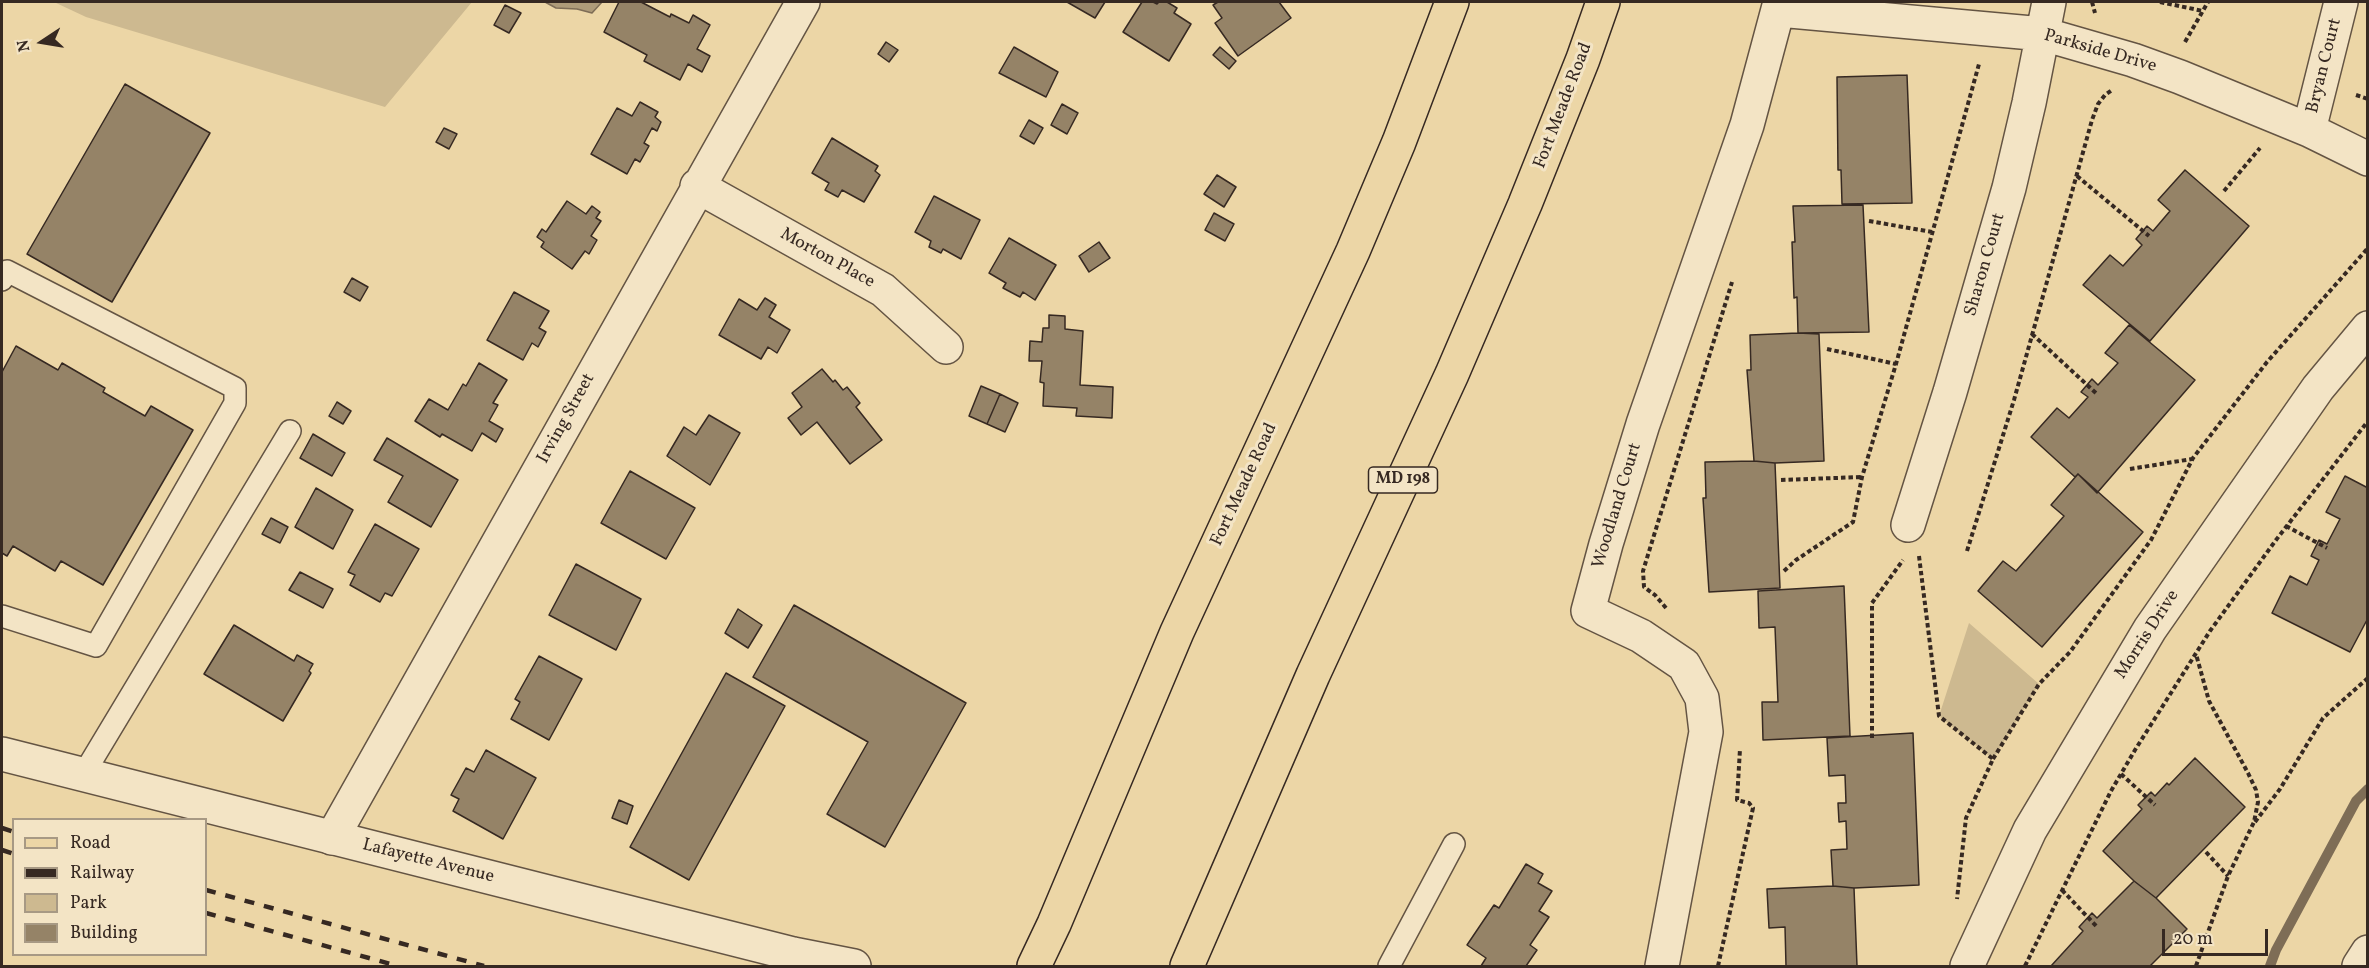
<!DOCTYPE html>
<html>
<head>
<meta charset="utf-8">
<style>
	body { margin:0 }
	#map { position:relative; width:2369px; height:968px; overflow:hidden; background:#ecd6a6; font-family:Vollkorn,serif }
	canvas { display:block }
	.frame { position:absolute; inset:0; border:3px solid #362922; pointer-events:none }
	.legend { position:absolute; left:12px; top:818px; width:195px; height:138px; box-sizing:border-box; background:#f3e4c5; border:2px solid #a79984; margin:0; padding:8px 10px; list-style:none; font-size:18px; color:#362922 }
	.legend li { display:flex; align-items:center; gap:12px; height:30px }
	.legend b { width:30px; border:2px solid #a79984 }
	.north { position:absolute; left:12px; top:12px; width:60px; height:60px; -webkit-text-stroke:4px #f3e4c5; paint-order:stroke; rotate:258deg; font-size:16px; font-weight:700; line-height:24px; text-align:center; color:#362922 }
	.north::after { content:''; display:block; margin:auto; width:21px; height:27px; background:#362922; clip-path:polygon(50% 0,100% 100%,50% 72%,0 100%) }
	.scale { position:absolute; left:2162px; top:929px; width:106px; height:27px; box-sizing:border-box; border:3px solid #362922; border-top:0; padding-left:8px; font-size:18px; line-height:21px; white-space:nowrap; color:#362922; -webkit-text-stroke:4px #f3e4c5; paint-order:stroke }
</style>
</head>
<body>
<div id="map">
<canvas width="2369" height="968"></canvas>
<div class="frame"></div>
<ul class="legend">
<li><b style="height:8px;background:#ecd6a6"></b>Road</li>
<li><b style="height:8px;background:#362922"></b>Railway</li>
<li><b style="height:16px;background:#cdb990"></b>Park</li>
<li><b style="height:16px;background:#958367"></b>Building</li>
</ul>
<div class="north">N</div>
<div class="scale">20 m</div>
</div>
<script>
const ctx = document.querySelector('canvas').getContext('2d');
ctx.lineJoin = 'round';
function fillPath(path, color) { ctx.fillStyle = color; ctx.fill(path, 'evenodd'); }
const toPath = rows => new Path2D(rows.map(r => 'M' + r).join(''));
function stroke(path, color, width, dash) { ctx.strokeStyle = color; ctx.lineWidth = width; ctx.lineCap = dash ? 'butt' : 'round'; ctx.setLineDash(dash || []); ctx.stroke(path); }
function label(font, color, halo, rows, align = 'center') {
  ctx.font = font + ' Vollkorn,serif'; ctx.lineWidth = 6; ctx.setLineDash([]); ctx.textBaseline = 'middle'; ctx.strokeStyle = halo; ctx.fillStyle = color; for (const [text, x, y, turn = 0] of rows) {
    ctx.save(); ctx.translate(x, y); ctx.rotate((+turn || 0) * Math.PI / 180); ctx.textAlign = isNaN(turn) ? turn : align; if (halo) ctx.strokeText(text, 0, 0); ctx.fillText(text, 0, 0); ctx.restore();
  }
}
const green = toPath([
	[54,2,472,2,385,107,86,17],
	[1969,623,2039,684,1993,759,1939,716]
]);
const water = toPath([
	[545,2,602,2,592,13,577,9,556,8,545,2]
]);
const stream = toPath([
	[2270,966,2276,950,2356,801,2368,789]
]);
const building = toPath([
	[619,2,641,2,670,17,671,14,689,23,693,15,710,25,697,49,710,56,702,72,688,64,680,80,644,61,647,55,604,32,619,2],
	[1067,2,1105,2,1095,18,1067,2],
	[1142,2,1153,2,1157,4,1159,2,1167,2,1177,8,1174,13,1191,24,1169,61,1123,32,1142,2],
	[1218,2,1279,2,1291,18,1238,56,1215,23,1222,18,1213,5,1218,2],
	[505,5,521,13,509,33,494,25,505,5],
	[886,42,898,50,889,62,878,54,886,42],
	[1014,47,1058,72,1046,97,999,73,1014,47],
	[1220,47,1236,61,1229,69,1213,55,1220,47],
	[1907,75,1912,203,1842,204,1841,170,1838,170,1837,77,1907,75],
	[125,84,210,133,112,302,27,254,125,84],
	[640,102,658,112,655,117,661,122,657,131,652,128,644,143,649,146,640,162,635,159,627,174,591,154,617,108,632,116,640,102],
	[1062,104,1078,113,1067,134,1051,125,1062,104],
	[1029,120,1043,128,1034,144,1020,136,1029,120],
	[444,128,457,134,449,149,436,142,444,128],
	[832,138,878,166,875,171,880,175,864,202,842,190,838,197,825,190,829,183,812,173,832,138],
	[2185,170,2249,226,2150,341,2083,285,2110,255,2123,266,2142,245,2136,239,2147,226,2153,231,2170,211,2158,200,2185,170],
	[1217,175,1236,187,1224,207,1204,194,1217,175],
	[934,196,980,220,961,259,943,249,941,253,929,247,931,241,915,232,934,196],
	[567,201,586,214,592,206,600,212,596,218,601,221,591,236,597,240,589,254,585,251,572,269,541,247,544,242,537,237,542,229,546,232,567,201],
	[1863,205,1869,332,1798,333,1797,297,1794,298,1792,242,1795,242,1793,206,1863,205],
	[1214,213,1234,224,1225,241,1205,230,1214,213],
	[1009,238,1056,265,1035,300,1023,292,1020,297,1003,288,1006,283,989,273,1009,238],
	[1099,242,1110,258,1089,272,1079,256,1099,242],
	[352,278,368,287,360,301,344,292,352,278],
	[514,292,549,311,539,328,546,332,538,347,532,343,523,360,487,340,514,292],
	[765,298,776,305,769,317,790,330,777,353,768,347,761,359,719,335,739,299,757,310,765,298],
	[1049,315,1065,316,1065,329,1083,331,1080,385,1113,387,1112,418,1076,416,1077,408,1043,406,1044,383,1040,382,1042,361,1029,361,1030,341,1042,342,1043,328,1049,328,1049,315],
	[2129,325,2195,380,2097,493,2078,474,2075,477,2031,437,2057,408,2069,418,2088,397,2081,392,2092,379,2098,385,2118,363,2105,353,2129,325],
	[1798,333,1819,334,1824,461,1775,463,1754,461,1747,370,1751,370,1750,335,1798,333],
	[16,346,58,370,62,363,105,388,103,392,145,416,151,406,193,430,103,585,61,561,55,571,13,546,7,556,2,553,2,372,16,346],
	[479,363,507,380,493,403,498,405,489,421,503,429,496,442,482,433,472,451,442,434,440,437,415,421,429,399,448,410,463,384,466,386,479,363],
	[822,369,833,382,835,380,843,390,847,387,860,403,856,407,882,440,850,464,817,422,801,435,788,418,802,407,792,393,822,369],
	[981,386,1000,394,987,424,969,416,981,386],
	[1000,394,1018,403,1005,432,987,424,1000,394],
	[337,402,351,411,343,424,329,416,337,402],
	[709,415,740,433,710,485,667,456,684,427,696,435,709,415],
	[313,434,345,453,332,476,300,458,313,434],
	[387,438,458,480,431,527,388,502,403,476,374,460,387,438],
	[1754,461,1775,463,1780,588,1709,592,1703,498,1706,498,1705,462,1754,461],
	[630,471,695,508,666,559,601,523,630,471],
	[2078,474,2143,532,2042,647,1978,591,2003,561,2016,571,2064,516,2051,505,2078,474],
	[2345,476,2368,488,2368,618,2350,652,2272,613,2290,576,2307,585,2319,560,2311,556,2319,540,2327,544,2340,519,2326,512,2345,476],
	[316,488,353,510,333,549,295,527,316,488],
	[271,518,288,527,280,543,262,534,271,518],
	[375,524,419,549,392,596,385,593,380,602,350,585,355,575,348,572,375,524],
	[576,564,641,599,616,650,549,615,576,564],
	[300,572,333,589,323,608,289,590,300,572],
	[1844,586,1850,736,1763,740,1762,702,1778,702,1775,627,1759,628,1758,591,1844,586],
	[794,605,966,703,885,847,827,814,868,742,753,677,794,605],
	[738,609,762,625,748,648,725,633,738,609],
	[234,625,294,661,297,655,313,664,309,671,311,673,283,721,204,674,234,625],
	[539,656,582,679,549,740,511,719,520,702,515,699,539,656],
	[726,673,785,706,689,880,630,847,726,673],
	[1913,733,1919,885,1854,888,1833,886,1831,850,1847,849,1846,821,1839,822,1838,803,1846,803,1845,775,1829,776,1827,738,1913,733],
	[486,750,536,778,503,839,453,811,459,799,451,795,466,768,474,772,486,750],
	[2195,758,2245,807,2156,898,2134,881,2103,851,2142,809,2138,805,2151,792,2155,796,2167,783,2169,785,2195,758],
	[619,800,633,806,627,824,612,818,619,800],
	[1526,864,1543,874,1538,883,1552,891,1539,911,1549,917,1530,945,1537,950,1526,966,1481,966,1486,958,1467,945,1494,905,1499,908,1526,864],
	[2134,881,2156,898,2187,929,2150,966,2051,966,2083,931,2079,927,2092,913,2097,918,2134,881],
	[1833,886,1854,888,1857,966,1786,966,1785,927,1769,928,1767,889,1833,886]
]);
const path = toPath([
	[2092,2,2095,13],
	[2160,2,2203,11],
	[2185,42,2208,2],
	[2356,95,2368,99],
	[2077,176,2149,236],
	[2224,191,2260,148],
	[1869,221,1932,232],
	[2032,334,2098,395],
	[1827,349,1896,364],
	[2130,469,2192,459],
	[1781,480,1862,477],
	[2286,526,2327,548],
	[1967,551,2014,400,2092,120,2098,104,2105,95,2112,90],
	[1919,556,1939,716,1993,759,1966,818,1957,899],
	[1784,571,1796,560,1853,522,1862,477,1896,364,1979,64],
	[1666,608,1655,595,1644,587,1643,571,1732,282],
	[1872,738,1872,603,1903,560],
	[1993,759,2039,684,2070,652,2151,540,2193,458,2267,362,2368,248],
	[2121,774,2155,805],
	[2255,822,2280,789,2323,718,2368,678],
	[2206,852,2228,876],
	[2062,890,2098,928],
	[1718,966,1753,808,1749,803,1737,800,1740,749],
	[2025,966,2111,791,2135,750,2210,631,2276,540,2368,421],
	[2196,966,2228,876,2254,822,2258,802,2256,790,2248,773,2209,701,2196,654]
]);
const service = toPath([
	[2,280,7,271,235,388,235,403,96,646,2,616],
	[83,775,290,431],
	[1389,966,1454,844]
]);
const minor = toPath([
	[1779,10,2043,34,2133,60,2180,77,2309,130,2368,159],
	[2309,130,2341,2],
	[697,186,883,290,946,347],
	[1908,525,1950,392,2009,188,2029,103,2049,2],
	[332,838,803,2],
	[1662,966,1706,732,1702,698,1684,665,1641,636,1588,611,1606,544,1643,424,1747,125,1780,2],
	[1967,966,2030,830,2150,629,2318,388,2368,328]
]);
const tertiary = toPath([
	[2,754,793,954,854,966],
	[2359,966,2368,952]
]);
const primary = toPath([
	[1034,966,1054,924,1177,632,1353,251,1399,142,1452,2],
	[1187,966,1313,675,1452,374,1525,204,1583,59,1603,2]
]);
const rail = toPath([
	[2,828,14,832],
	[2,850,14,854],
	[206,890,484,966],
	[206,913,398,966]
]);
const shields = [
	[1403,480,69]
];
const shieldNames = [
	["MD 198",1403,480]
];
const streetNames = [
	["Parkside Drive",2100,52,16],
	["Bryan Court",2325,66,-76],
	["Fort Meade Road",1564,106,-69],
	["Morton Place",827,259,29],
	["Sharon Court",1986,265,-74],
	["Irving Street",567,419,-61],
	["Fort Meade Road",1245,485,-65],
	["Woodland Court",1618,506,-73],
	["Morris Drive",2148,635,-57],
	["Lafayette Avenue",428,862,14]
];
fillPath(green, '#cdb990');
fillPath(water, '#ae9b79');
stroke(water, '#7e6d56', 1.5);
stroke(stream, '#7e6d56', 10);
fillPath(building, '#958367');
stroke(building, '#362922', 1.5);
stroke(service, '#645443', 24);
stroke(minor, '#645443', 36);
stroke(tertiary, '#645443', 36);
stroke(primary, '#362922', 36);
stroke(path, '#362922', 4, [4.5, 3]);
stroke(service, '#f3e4c5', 21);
stroke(minor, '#f3e4c5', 33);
stroke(tertiary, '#f3e4c5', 33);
stroke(primary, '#ecd6a6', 33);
stroke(rail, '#362922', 4.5, [10, 10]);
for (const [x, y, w] of shields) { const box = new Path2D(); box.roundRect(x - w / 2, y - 13, w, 26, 4.5); ctx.fillStyle = '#f3e4c5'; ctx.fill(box); stroke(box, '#362922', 1.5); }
label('bold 16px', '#362922', null, shieldNames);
label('18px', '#362922', '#f3e4c5', streetNames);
</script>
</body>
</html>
